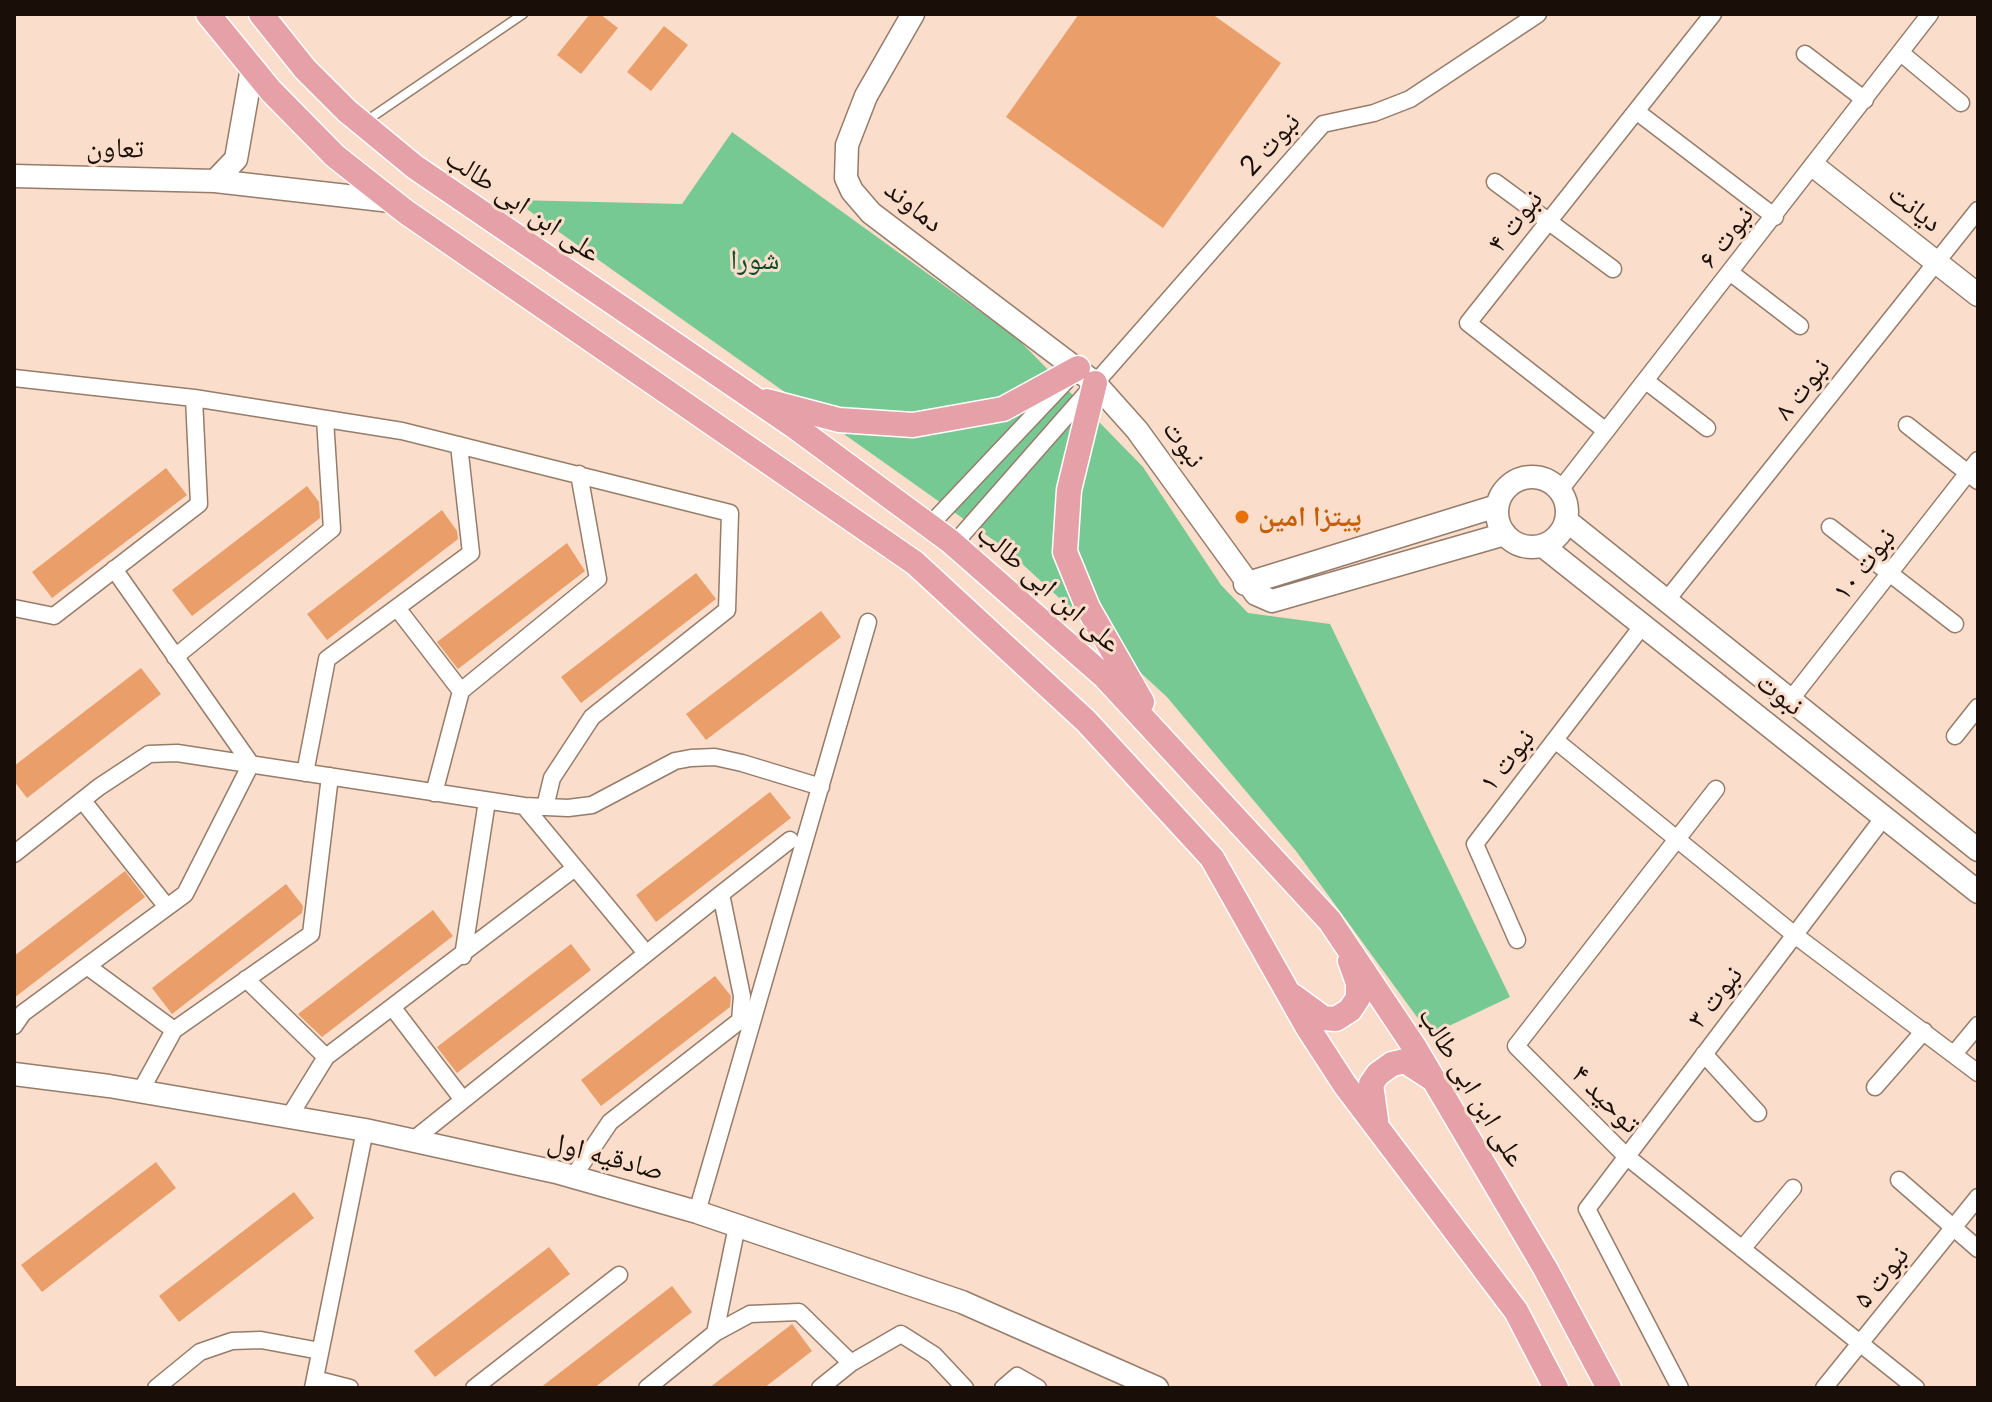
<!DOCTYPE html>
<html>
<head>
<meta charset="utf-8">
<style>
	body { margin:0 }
	#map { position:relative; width:1992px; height:1402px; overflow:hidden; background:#faddca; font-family:Lato,sans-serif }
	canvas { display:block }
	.frame { position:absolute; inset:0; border:16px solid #190f08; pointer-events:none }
</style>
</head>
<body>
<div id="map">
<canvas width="1992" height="1402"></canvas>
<div class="frame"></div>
</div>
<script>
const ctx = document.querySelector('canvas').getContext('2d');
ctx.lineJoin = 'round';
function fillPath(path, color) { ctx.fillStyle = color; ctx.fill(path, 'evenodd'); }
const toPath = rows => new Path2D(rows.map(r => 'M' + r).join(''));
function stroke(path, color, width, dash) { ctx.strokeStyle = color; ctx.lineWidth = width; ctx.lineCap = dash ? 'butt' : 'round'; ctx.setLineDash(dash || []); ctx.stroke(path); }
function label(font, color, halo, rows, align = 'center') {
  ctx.font = font + ' Lato,"Noto Naskh Arabic",sans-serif'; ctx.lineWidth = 6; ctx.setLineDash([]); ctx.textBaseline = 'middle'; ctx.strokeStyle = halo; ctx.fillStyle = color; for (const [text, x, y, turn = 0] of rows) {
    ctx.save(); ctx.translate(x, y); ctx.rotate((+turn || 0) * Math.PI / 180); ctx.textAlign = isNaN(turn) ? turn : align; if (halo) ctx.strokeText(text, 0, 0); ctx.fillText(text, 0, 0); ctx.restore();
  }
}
const green = toPath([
	[732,132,1018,339,1143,467,1221,585,1248,613,1330,624,1510,997,1430,1035,1296,851,1167,697,1006,549,514,200,682,204]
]);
const building = toPath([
	[590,14,600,14,618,28,581,74,557,55],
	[1079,14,1212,14,1281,63,1163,228,1006,117],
	[664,26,688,45,651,91,627,72],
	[166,468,187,495,52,598,32,572],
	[307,486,319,502,320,518,192,616,172,590],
	[442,510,457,531,458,539,327,640,307,614],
	[567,543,585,571,458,669,437,642],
	[696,573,716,599,581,703,561,677],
	[821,611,841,637,706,740,686,714],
	[141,668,161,694,27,798,14,781,14,766],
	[770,792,791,818,656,922,636,895],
	[125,871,145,897,14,998,14,956],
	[286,884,303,906,302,913,172,1014,152,988],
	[433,910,453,936,322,1037,301,1017,298,1014],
	[571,944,591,970,457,1073,437,1047],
	[715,976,731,996,730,1007,601,1106,581,1080],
	[156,1162,176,1188,42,1292,21,1265],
	[294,1192,314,1218,179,1322,159,1296],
	[549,1247,570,1274,435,1377,414,1351],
	[672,1286,692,1312,594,1388,540,1388],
	[792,1324,812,1351,764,1388,709,1388]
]);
const lane = toPath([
	[366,121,523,14]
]);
const street = toPath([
	[1901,53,1961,103],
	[1805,54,1865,100],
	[1636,111,1775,217],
	[1495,182,1613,269],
	[1731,273,1800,326],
	[14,378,194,398,402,431,730,513,727,610,592,717,552,778,545,807],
	[1646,381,1707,428],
	[1907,425,1978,481],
	[1606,431,1468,323,1713,14],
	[1560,490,1930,14],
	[929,526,1066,381],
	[1830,527,1955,624],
	[954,544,1323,124,1374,113,1410,99,1538,14],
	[1666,601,1978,210],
	[14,608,54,616,199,504,194,398],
	[397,608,461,691],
	[175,657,332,529,325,419],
	[1791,699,1978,460],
	[1955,736,1978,707],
	[1555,740,1796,936,1978,1073],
	[305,773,327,659,471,553,459,445],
	[1716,789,1516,1046,1626,1156,1916,1388],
	[434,793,461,691,598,579,579,474],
	[83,801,167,907],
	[524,806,646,953],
	[14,854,99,787,149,754,177,753,524,806,568,808,592,805,675,761,691,758,715,757,742,763,821,787],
	[1517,940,1475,844,1643,625],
	[463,956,487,801],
	[87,966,174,1030],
	[246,979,326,1057],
	[393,1008,463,1100],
	[740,1021,742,996,721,894,790,840],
	[14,1026,23,1013,185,894,251,764,114,569],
	[1704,1054,1758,1113],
	[1954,1054,1978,1025],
	[1875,1087,1924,1031],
	[140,1092,174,1030,311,934,330,776],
	[289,1117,326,1057,575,868],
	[412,1141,721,894],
	[573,1177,610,1122,756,1008],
	[1899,1180,1978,1249],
	[697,1212,868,622],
	[1742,1249,1793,1188],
	[715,1333,750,1314,799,1312,851,1363],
	[315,1379,350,1388],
	[156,1388,200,1352,232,1341,261,1340,320,1351],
	[313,1388,365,1130],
	[474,1388,619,1275],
	[647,1388,715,1333,737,1226],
	[820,1388,851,1363,901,1334,934,1355,965,1388],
	[1003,1388,1017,1376,1038,1388],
	[1680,1388,1587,1209,1884,817],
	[1824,1388,1978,1197]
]);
const secondary = toPath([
	[913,14,866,96,847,145,846,178,852,191,871,213,1095,383,1137,430,1256,594,1272,601,1505,534],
	[252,68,236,159,215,181,391,201],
	[1815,167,1978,295],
	[14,176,215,181],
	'1497 512a35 35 0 1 1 70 0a35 35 0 1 1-70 0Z',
	[1567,521,1978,850],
	[1543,546,1978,892],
	[1245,584,1497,506],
	[14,1074,109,1086,365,1130,556,1172,697,1212,962,1302,1157,1388]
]);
const primary = toPath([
	[208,14,271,91,335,156,406,212,915,563,1086,721,1212,858,1308,1028,1345,1085,1516,1311,1556,1388],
	[261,14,305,69,347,111,415,167,794,426,950,541,1105,677,1330,921,1415,1048,1545,1268,1609,1388],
	[1095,383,1069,490,1065,552,1088,608,1142,702],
	[767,401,839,420,913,425,1003,409,1078,368],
	[1293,996,1323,1018,1336,1019,1350,1010,1358,998,1358,983,1350,961],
	[1376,1120,1371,1084,1378,1074,1392,1064,1405,1061,1431,1078]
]);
const markers = [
	[1242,517,8,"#e8710a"]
];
const streetNames = [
	["نبوت 2",1270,144,-48],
	["تعاون",115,148,1],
	["علی ابن ابی طالب",523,205,34],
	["دماوند",914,206,39],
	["دیانت",1915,208,38],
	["نبوت ۴",1515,221,-52],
	["نبوت ۶",1726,237,-52],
	["نبوت ۸",1802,389,-51],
	["نبوت",1184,444,54],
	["نبوت ۱۰",1864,564,-52],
	["علی ابن ابی طالب",1049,588,41],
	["نبوت",1780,694,38],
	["نبوت ۱",1507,760,-52],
	["نبوت ۳",1715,997,-52],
	["علی ابن ابی طالب",1472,1087,59],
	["توحید ۴",1606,1099,45],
	["صادقیه اول",606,1156,15],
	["نبوت ۵",1881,1277,-51]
];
const parkNames = [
	["شورا",755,260]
];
const foodNames = [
	["پیتزا امین",1258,517]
];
fillPath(green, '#77c993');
fillPath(building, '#ea9f6a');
stroke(lane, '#967c6a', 11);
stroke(street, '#967c6a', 19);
stroke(secondary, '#967c6a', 25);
stroke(primary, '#fff', 27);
stroke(lane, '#fff', 8);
stroke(street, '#fff', 16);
stroke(secondary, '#fff', 22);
stroke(primary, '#e6a0a7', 24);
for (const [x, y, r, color] of markers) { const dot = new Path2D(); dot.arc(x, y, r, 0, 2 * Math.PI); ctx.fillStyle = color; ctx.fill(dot); stroke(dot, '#faddca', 3); }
label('28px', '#190f08', '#faddca', streetNames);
label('28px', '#0b4c29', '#faddca', parkNames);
label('bold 28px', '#c56008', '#faddca', foodNames, 'left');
</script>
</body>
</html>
